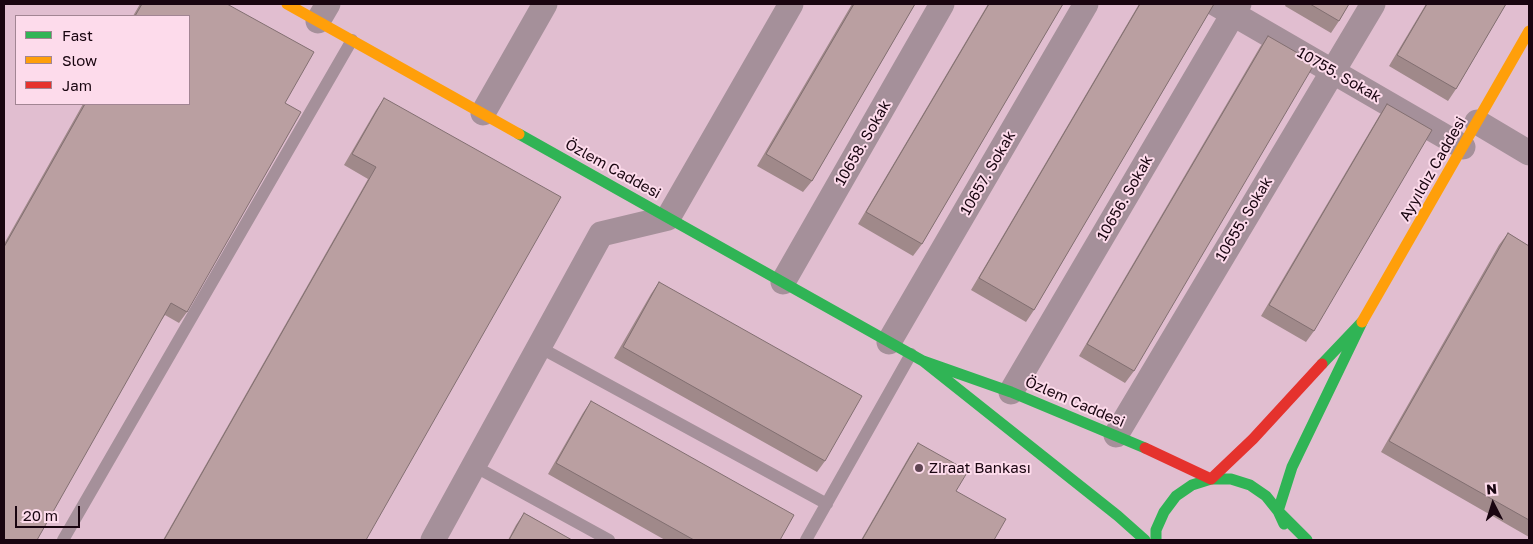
<!DOCTYPE html>
<html>
<head>
<meta charset="utf-8">
<style>
	body { margin:0 }
	#map { position:relative; width:1533px; height:544px; overflow:hidden; background:#e1bed0; font-family:"Golos Text",sans-serif }
	canvas { display:block }
	.frame { position:absolute; inset:0; border:5px solid #190510; pointer-events:none }
	.legend { position:absolute; left:15px; top:15px; width:175px; height:90px; box-sizing:border-box; background:#fddbeb; border:1px solid #a28593; margin:0; padding:6px 9px; list-style:none; font-size:15px; color:#190510 }
	.legend li { display:flex; align-items:center; gap:10px; height:25px }
	.legend b { width:25px; border:1px solid #a28593 }
	.north { position:absolute; left:1468px; top:479px; width:50px; height:50px; -webkit-text-stroke:4px #fddbeb; paint-order:stroke; rotate:355deg; font-size:14px; font-weight:700; line-height:20px; text-align:center; color:#190510 }
	.north::after { content:''; display:block; margin:auto; width:18px; height:22px; background:#190510; clip-path:polygon(50% 0,100% 100%,50% 72%,0 100%) }
	.scale { position:absolute; left:15px; top:506px; width:65px; height:22px; box-sizing:border-box; border:2px solid #190510; border-top:0; padding-left:6px; font-size:15px; line-height:18px; white-space:nowrap; color:#190510; -webkit-text-stroke:4px #fddbeb; paint-order:stroke }
</style>
</head>
<body>
<div id="map">
<canvas width="1533" height="544"></canvas>
<div class="frame"></div>
<ul class="legend">
<li><b style="height:6px;background:#30b455"></b>Fast</li>
<li><b style="height:6px;background:#ff9f0a"></b>Slow</li>
<li><b style="height:6px;background:#e5322d"></b>Jam</li>
</ul>
<div class="north">N</div>
<div class="scale">20 m</div>
</div>
<script>
const ctx = document.querySelector('canvas').getContext('2d');
ctx.lineJoin = 'round';
const toPath = rows => new Path2D(rows.map(r => 'M' + r).join(''));
function stroke(path, color, width, dash) { ctx.strokeStyle = color; ctx.lineWidth = width; ctx.lineCap = dash ? 'butt' : 'round'; ctx.setLineDash(dash || []); ctx.stroke(path); }
function fillPath(path, color) { ctx.fillStyle = color; ctx.fill(path, 'evenodd'); }
function label(font, color, halo, rows, align = 'center') {
  ctx.font = font + ' "Golos Text",sans-serif'; ctx.lineWidth = 4; ctx.setLineDash([]); ctx.textBaseline = 'middle'; ctx.strokeStyle = halo; ctx.fillStyle = color; for (const [text, x, y, turn = 0] of rows) {
    ctx.save(); ctx.translate(x, y); ctx.rotate((+turn || 0) * Math.PI / 180); ctx.textAlign = isNaN(turn) ? turn : align; if (halo) ctx.strokeText(text, 0, 0); ctx.fillText(text, 0, 0); ctx.restore();
  }
}
const lane = toPath([
	[539,347,827,504],
	[474,466,609,540],
	[63,540,352,40],
	[806,540,911,354]
]);
const street = toPath([
	[1216,4,1463,147],
	[318,21,328,4],
	[483,113,545,4],
	[1477,122,1529,153],
	[783,282,942,4],
	[889,342,1086,4],
	[1011,392,1239,4],
	[1116,435,1373,4],
	[433,540,601,234,668,218,791,4]
]);
const fast = toPath([
	[519,134,923,361],
	[1145,540,1118,516,923,361,1011,392,1145,448],
	[1156,540,1156,530,1164,512,1176,496,1192,485,1211,479,1231,479,1250,485,1266,496,1278,511,1284,524],
	[1307,540,1278,511,1292,467,1362,322,1322,364]
]);
const slow = toPath([
	[287,4,519,134],
	[1362,322,1529,31]
]);
const jam = toPath([
	[1145,448,1211,479,1253,439,1322,364]
]);
const wall = toPath([
	[140,4,227,4,285,103,187,312,179,323,165,315,4,540,4,244,83,104,189,104,189,16,133,16],
	[852,4,915,4,812,181,803,192,757,166],
	[988,4,1063,4,922,244,913,256,858,224],
	[1139,4,1214,4,1034,310,1026,322,971,290],
	[1286,4,1349,4,1339,21,1331,33,1285,6],
	[1426,4,1506,4,1456,89,1448,101,1389,66],
	[1268,36,1134,371,1125,383,1079,356,1260,47],
	[384,98,366,540,163,540,368,179,344,165,376,110],
	[1387,104,1314,331,1306,342,1261,316,1379,116],
	[1508,233,1529,246,1529,537,1381,452,1499,245],
	[659,282,825,461,817,472,614,358,651,294],
	[591,401,780,540,665,540,548,474,583,413],
	[918,443,956,491,994,540,861,540,910,455],
	[524,513,572,540,508,540,516,525]
]);
const building = toPath([
	[142,4,227,4,314,52,285,103,301,112,187,312,171,303,37,540,4,540,4,247,85,104,189,104,189,16,135,16,142,4],
	[854,4,915,4,812,181,766,154,854,4],
	[989,4,1063,4,922,244,866,212,989,4],
	[1140,4,1214,4,1034,310,979,278,1140,4],
	[1310,4,1349,4,1339,21,1310,4],
	[1427,4,1506,4,1456,89,1397,55,1427,4],
	[1268,36,1315,63,1134,371,1087,344,1268,36],
	[384,98,561,197,366,540,164,540,376,167,352,154,384,98],
	[1387,104,1432,130,1314,331,1269,305,1387,104],
	[1508,233,1529,246,1529,520,1389,441,1508,233],
	[659,282,862,396,825,461,623,347,659,282],
	[591,401,794,515,780,540,694,540,556,463,591,401],
	[918,443,968,471,956,491,1006,519,994,540,862,540,918,443],
	[524,513,572,540,509,540,524,513]
]);
const markers = [
	[919,468,5,"#5f4653"]
];
const streetNames = [
	["10755. Sokak",1339,75,30],
	["10658. Sokak",863,143,-60],
	["Özlem Caddesi",613,169,29],
	["Ayyıldız Caddesi",1433,169,-60],
	["10657. Sokak",988,173,-60],
	["10656. Sokak",1125,198,-60],
	["10655. Sokak",1244,219,-59],
	["Özlem Caddesi",1075,402,23]
];
const poiNames = [
	["Ziraat Bankası",929,468]
];
stroke(lane, '#a5909a', 12);
stroke(street, '#a5909a', 25);
stroke(fast, '#30b455', 11);
stroke(slow, '#ff9f0a', 11);
stroke(jam, '#e5322d', 11);
fillPath(wall, '#a0898a');
fillPath(building, '#ba9fa1');
stroke(building, '#826f71', 1);
for (const [x, y, r, color] of markers) { const dot = new Path2D(); dot.arc(x, y, r, 0, 2 * Math.PI); ctx.fillStyle = color; ctx.fill(dot); stroke(dot, '#fddbeb', 2); }
label('15px', '#190510', '#fddbeb', streetNames);
label('15px', '#190510', '#fddbeb', poiNames, 'left');
</script>
</body>
</html>
